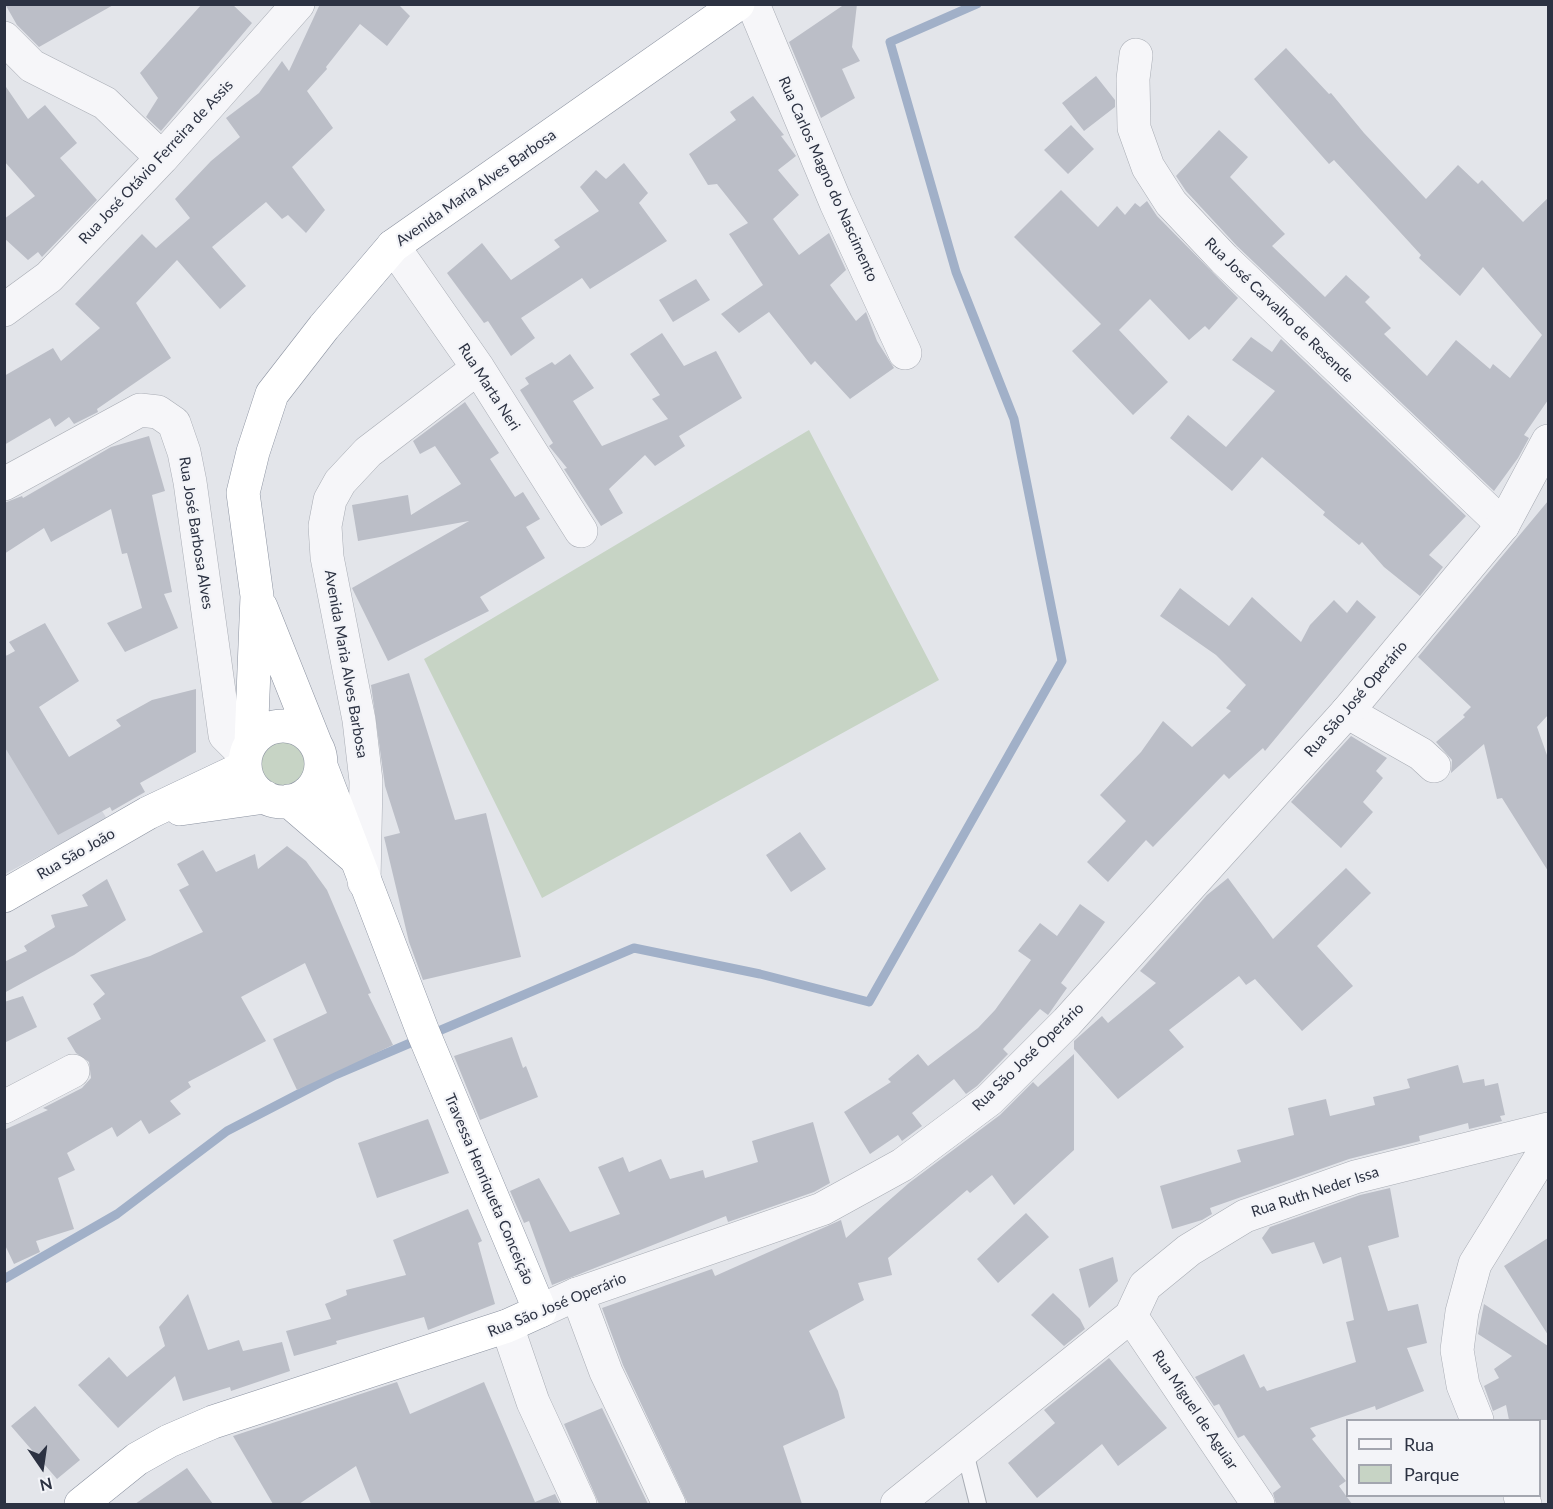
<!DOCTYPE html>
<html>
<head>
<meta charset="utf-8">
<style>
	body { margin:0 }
	#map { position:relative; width:1553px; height:1509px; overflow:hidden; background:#e3e5ea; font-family:Lato,sans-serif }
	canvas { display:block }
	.frame { position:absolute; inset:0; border:6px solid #2c3242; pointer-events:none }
	.legend { position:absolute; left:1346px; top:1419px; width:195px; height:78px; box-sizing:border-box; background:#f3f4f8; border:2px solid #a3a6af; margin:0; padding:8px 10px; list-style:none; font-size:18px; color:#2c3242 }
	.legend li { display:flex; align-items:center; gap:12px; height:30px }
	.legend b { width:30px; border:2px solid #a3a6af }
	.north { position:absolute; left:12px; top:1437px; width:60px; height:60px; -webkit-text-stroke:4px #f3f4f8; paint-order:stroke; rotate:167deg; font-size:16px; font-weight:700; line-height:24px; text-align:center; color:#2c3242 }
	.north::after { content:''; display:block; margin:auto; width:21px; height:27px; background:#2c3242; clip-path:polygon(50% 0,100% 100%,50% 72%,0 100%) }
</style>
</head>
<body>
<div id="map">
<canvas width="1553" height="1509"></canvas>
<div class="frame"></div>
<ul class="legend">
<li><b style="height:8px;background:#f6f6f9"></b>Rua</li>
<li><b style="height:16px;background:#c7d4c5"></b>Parque</li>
</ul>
<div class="north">N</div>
</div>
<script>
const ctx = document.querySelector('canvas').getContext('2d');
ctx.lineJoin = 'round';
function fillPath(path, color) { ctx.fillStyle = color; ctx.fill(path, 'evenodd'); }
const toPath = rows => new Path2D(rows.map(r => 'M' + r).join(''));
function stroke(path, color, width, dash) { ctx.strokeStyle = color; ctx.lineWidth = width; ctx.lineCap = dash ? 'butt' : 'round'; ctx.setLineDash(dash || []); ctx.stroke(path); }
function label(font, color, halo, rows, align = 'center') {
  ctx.font = font + ' Lato,sans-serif'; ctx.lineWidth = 4.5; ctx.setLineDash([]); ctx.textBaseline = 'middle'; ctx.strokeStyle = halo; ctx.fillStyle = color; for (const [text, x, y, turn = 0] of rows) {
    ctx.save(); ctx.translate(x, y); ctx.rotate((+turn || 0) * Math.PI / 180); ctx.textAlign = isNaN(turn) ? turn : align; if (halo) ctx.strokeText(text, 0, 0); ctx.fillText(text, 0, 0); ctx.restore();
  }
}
const built = toPath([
	[4,651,107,819,5,874,4,874]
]);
const green = toPath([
	[809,430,939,680,542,898,424,659],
	'258 762a24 24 0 1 1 48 0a24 24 0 1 1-48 0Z'
]);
const stream = toPath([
	[4,1279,117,1214,227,1131,335,1075,634,948,760,974,869,1002,1062,661,1014,419,956,272,890,42,977,4]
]);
const building = toPath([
	[5,4,115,4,39,47,17,25],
	[202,4,232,4,252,23,161,131,146,117,158,98,140,73],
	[320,4,398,4,410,16,387,46,360,24,326,67,327,69,307,91,333,128,292,167,325,210,306,233,288,215,282,219,266,202,212,247,246,286,220,309,177,260,136,303,171,358,97,409,98,412,74,424,69,417,55,427,50,418,4,445,4,376,53,348,61,361,100,328,75,304,142,234,156,248,190,218,175,199,211,161,240,137,226,118,259,93,282,61,289,71],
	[845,4,857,4,852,47,860,61,842,69,855,98,821,118,789,42],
	[1286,48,1329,94,1331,93,1364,133,1426,199,1458,165,1478,184,1482,180,1523,222,1548,198,1548,400,1524,435,1529,438,1518,458,1494,491,1237,246,1186,191,1176,176,1219,130,1248,157,1230,177,1285,234,1272,246,1325,297,1346,275,1370,297,1365,302,1391,328,1384,334,1427,376,1456,340,1490,369,1493,364,1510,378,1542,335,1483,267,1460,296,1419,258,1421,255,1334,160,1329,164,1254,79],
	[1096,76,1115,100,1115,107,1084,131,1062,103],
	[4,84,28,119,45,105,77,143,60,158,97,200,42,257,38,252,28,260,4,238,4,219,35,196,4,161],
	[753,96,784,135,781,136,796,156,778,170,799,195,773,219,799,255,829,233,846,270,830,285,856,321,866,312,877,341,894,368,850,399,815,361,811,365,769,312,739,333,721,314,763,285,729,234,748,223,717,184,708,185,689,154,736,120,730,112],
	[1071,125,1094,149,1068,174,1044,150],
	[624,163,648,193,639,203,667,241,590,289,582,278,521,318,535,338,511,356,488,321,484,323,447,273,482,243,511,280,560,247,554,240,599,211,580,187,596,170,606,179],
	[1061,190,1098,227,1117,206,1125,215,1135,203,1140,207,1147,201,1157,216,1238,298,1209,330,1205,326,1189,340,1150,299,1119,330,1168,382,1133,415,1072,351,1101,324,1014,237],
	[696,279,710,300,673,322,659,300],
	[662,333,684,366,716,351,742,398,679,436,685,446,655,466,645,455,609,489,623,513,601,526,564,469,567,468,549,446,553,443,520,390,529,384,525,378,552,362,555,365,570,354,594,388,573,401,602,446,668,419,652,399,660,395,630,354],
	[1251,337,1272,352,1281,339,1466,516,1429,555,1443,567,1420,596,1384,567,1362,542,1359,545,1323,515,1325,512,1262,457,1232,491,1170,438,1188,415,1226,447,1275,391,1232,360],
	[465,402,499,453,490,459,515,497,523,492,540,519,526,527,545,558,480,597,489,611,388,661,352,588,469,521,358,541,352,505,408,495,411,515,461,484,435,446,420,454,413,441],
	[149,436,165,491,152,495,172,592,164,594,178,628,125,652,107,623,142,608,127,553,122,554,111,509,51,542,44,528,4,554,4,503,22,496,23,498,111,447],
	[1548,501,1548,715,1537,727,1548,758,1548,871,1502,798,1497,799,1484,744,1451,773,1452,760,1436,742,1465,717,1463,715,1471,707,1418,657],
	[1180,588,1229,626,1252,597,1301,642,1310,625,1334,600,1347,613,1357,600,1376,617,1265,751,1263,748,1229,779,1224,774,1153,847,1146,840,1108,882,1087,862,1126,821,1100,795,1141,752,1163,721,1192,747,1231,711,1226,708,1246,685,1216,655,1160,616],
	[45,623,79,681,39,707,69,757,121,726,116,720,152,700,196,689,196,752,140,783,145,792,112,811,110,807,58,835,4,746,4,657,15,651,9,642],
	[409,673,455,820,486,813,521,957,423,980,409,942,384,837,400,833,385,786,371,685],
	[1351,736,1387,758,1376,771,1383,778,1363,802,1373,812,1341,848,1291,802],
	[800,832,826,869,791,892,766,855],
	[287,846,306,861,327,890,371,993,368,994,393,1045,297,1090,273,1039,327,1013,305,963,241,997,266,1041,188,1082,191,1087,170,1101,181,1114,149,1134,141,1120,117,1137,112,1127,67,1153,75,1170,58,1178,74,1229,36,1241,40,1252,14,1264,4,1243,4,1130,48,1110,43,1108,82,1088,91,1078,89,1062,76,1053,67,1038,101,1019,93,1004,105,994,90,975,150,956,203,932,179,890,189,885,177,864,203,850,216,872,255,854,258,869],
	[1346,868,1371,893,1317,946,1353,986,1302,1031,1255,979,1246,985,1239,976,1169,1030,1184,1047,1118,1099,1074,1049,1074,1041,1102,1016,1108,1023,1156,983,1140,971,1207,895,1228,878,1273,939],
	[107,879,126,920,74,955,4,993,4,962,27,951,24,946,55,927,51,915,88,906,82,895],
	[1080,904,1105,922,1061,983,1067,988,1048,1015,1040,1009,1003,1049,1008,1054,977,1086,966,1094,954,1079,912,1113,922,1126,902,1141,898,1135,870,1154,844,1112,891,1082,888,1079,918,1054,928,1066,978,1028,995,1010,1031,960,1018,951,1040,923,1057,936],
	[23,996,37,1027,4,1043,4,1002],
	[512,1037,523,1068,526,1066,538,1097,480,1120,454,1056],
	[1074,1054,1074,1150,1014,1205,992,1175,970,1193,967,1190,888,1258,892,1275,858,1283,864,1300,809,1331,838,1391,845,1418,783,1446,802,1504,688,1504,623,1365,602,1308,712,1269,715,1276,841,1220,846,1238,909,1183,1000,1115,1033,1082,1038,1087],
	[1458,1065,1463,1083,1484,1079,1485,1086,1498,1083,1505,1115,1500,1116,1502,1121,1469,1129,1468,1123,1419,1136,1420,1141,1349,1159,1210,1208,1212,1214,1202,1220,1172,1229,1160,1186,1241,1162,1237,1150,1294,1135,1288,1108,1326,1099,1330,1116,1375,1105,1373,1097,1410,1088,1407,1079],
	[428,1119,449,1173,377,1198,358,1143],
	[813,1122,830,1183,814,1192,728,1222,726,1216,552,1285,529,1221,524,1223,510,1191,539,1178,570,1232,620,1214,598,1167,623,1157,629,1172,661,1159,670,1179,703,1170,705,1178,758,1162,752,1141],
	[1390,1188,1399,1237,1368,1246,1388,1311,1418,1304,1427,1343,1407,1348,1424,1391,1376,1410,1375,1406,1310,1428,1316,1436,1312,1439,1346,1481,1339,1486,1352,1504,1276,1504,1273,1493,1281,1487,1244,1435,1238,1438,1219,1404,1214,1406,1195,1377,1244,1354,1260,1388,1264,1386,1267,1391,1356,1362,1346,1322,1354,1320,1341,1257,1323,1264,1314,1242,1272,1254,1262,1238,1270,1227,1360,1195],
	[468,1209,482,1241,478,1243,495,1304,428,1330,424,1317,336,1341,337,1344,294,1356,286,1331,331,1319,325,1304,347,1295,346,1290,406,1275,393,1240],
	[1026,1213,1049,1237,998,1283,977,1259],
	[1548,1238,1548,1335,1504,1266],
	[1113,1257,1118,1281,1089,1308,1079,1269],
	[1053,1293,1080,1319,1085,1329,1064,1346,1031,1315],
	[188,1294,208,1350,239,1340,243,1351,282,1342,290,1371,231,1391,230,1387,183,1401,175,1376,118,1428,78,1385,109,1357,127,1377,165,1346,159,1327],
	[1484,1304,1548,1346,1548,1420,1509,1420,1506,1405,1493,1411,1484,1386,1499,1378,1494,1369,1512,1356,1478,1334],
	[1109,1358,1167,1428,1118,1466,1102,1444,1037,1498,1008,1463,1055,1423,1044,1410],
	[397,1382,410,1414,484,1382,535,1502,555,1494,560,1504,371,1504,356,1466,299,1504,273,1504,233,1436],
	[35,1406,80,1460,57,1479,11,1426],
	[602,1408,648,1504,599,1504,564,1424],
	[187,1468,213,1504,135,1504]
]);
const service = toPath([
	[964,1448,978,1504]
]);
const minor = toPath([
	[753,4,836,203,905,353],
	[4,38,32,66,105,103,162,158],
	[1136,55,1133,79,1134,128,1148,167,1171,203,1224,259,1503,525],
	[393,246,478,368,581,531],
	[4,310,49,277,162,158,298,4],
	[4,484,140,410,158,412,174,423,184,452,190,482,225,735,245,755],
	[1347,712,1421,754,1434,766],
	[364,882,366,781,359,720,327,557,325,526,330,500,340,482,368,452,478,368],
	[4,1107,73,1071],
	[577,1294,606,1372,669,1504],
	[1131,1316,1258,1504],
	[507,1326,533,1402,580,1504],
	[1477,1420,1463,1385,1457,1350,1462,1312,1475,1264,1548,1146],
	[1520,1496,1525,1504],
	[897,1504,1131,1316,1145,1286,1189,1250,1245,1216,1355,1177,1548,1129]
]);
const tertiary = toPath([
	[540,1311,577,1294,822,1209,902,1165,989,1100,1067,1022,1347,712,1503,525,1548,441]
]);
const trunk = toPath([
	[261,607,316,745],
	'245 764a38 38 0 1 1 76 0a38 38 0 1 1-76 0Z',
	[251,743,257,596,243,493,253,452,272,394,324,327,393,246,738,4],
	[289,801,354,857],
	[180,809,265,797],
	[4,896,148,813,245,767],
	[81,1504,137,1459,169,1441,213,1422,507,1326,540,1311,423,1032,321,766]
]);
const streetNames = [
	["Rua José Otávio Ferreira de Assis",156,162,-47],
	["Rua Carlos Magno do Nascimento",828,179,66],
	["Avenida Maria Alves Barbosa",476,188,-35],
	["Rua José Carvalho de Resende",1279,310,44],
	["Rua Marta Neri",489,387,57],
	["Rua José Barbosa Alves",196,533,81],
	["Avenida Maria Alves Barbosa",346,664,80],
	["Rua São José Operário",1356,699,-49],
	["Rua São João",76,854,-30],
	["Rua São José Operário",1028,1057,-44],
	["Travessa Henriqueta Conceição",489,1189,67],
	["Rua Ruth Neder Issa",1315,1192,-18],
	["Rua São José Operário",557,1305,-22],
	["Rua Miguel de Aguiar",1195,1410,56]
];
fillPath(built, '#d1d4dc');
fillPath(green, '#c7d4c5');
stroke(stream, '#a1b0c8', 9);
fillPath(building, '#bbbec7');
stroke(service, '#a8acb4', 18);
stroke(minor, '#a8acb4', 34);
stroke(tertiary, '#a8acb4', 34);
stroke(trunk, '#8b92a0', 34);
stroke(service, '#f6f6f9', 16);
stroke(minor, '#f6f6f9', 33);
stroke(tertiary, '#f6f6f9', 33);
stroke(trunk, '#fff', 33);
label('15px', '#2c3242', '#f3f4f8', streetNames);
</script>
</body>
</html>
